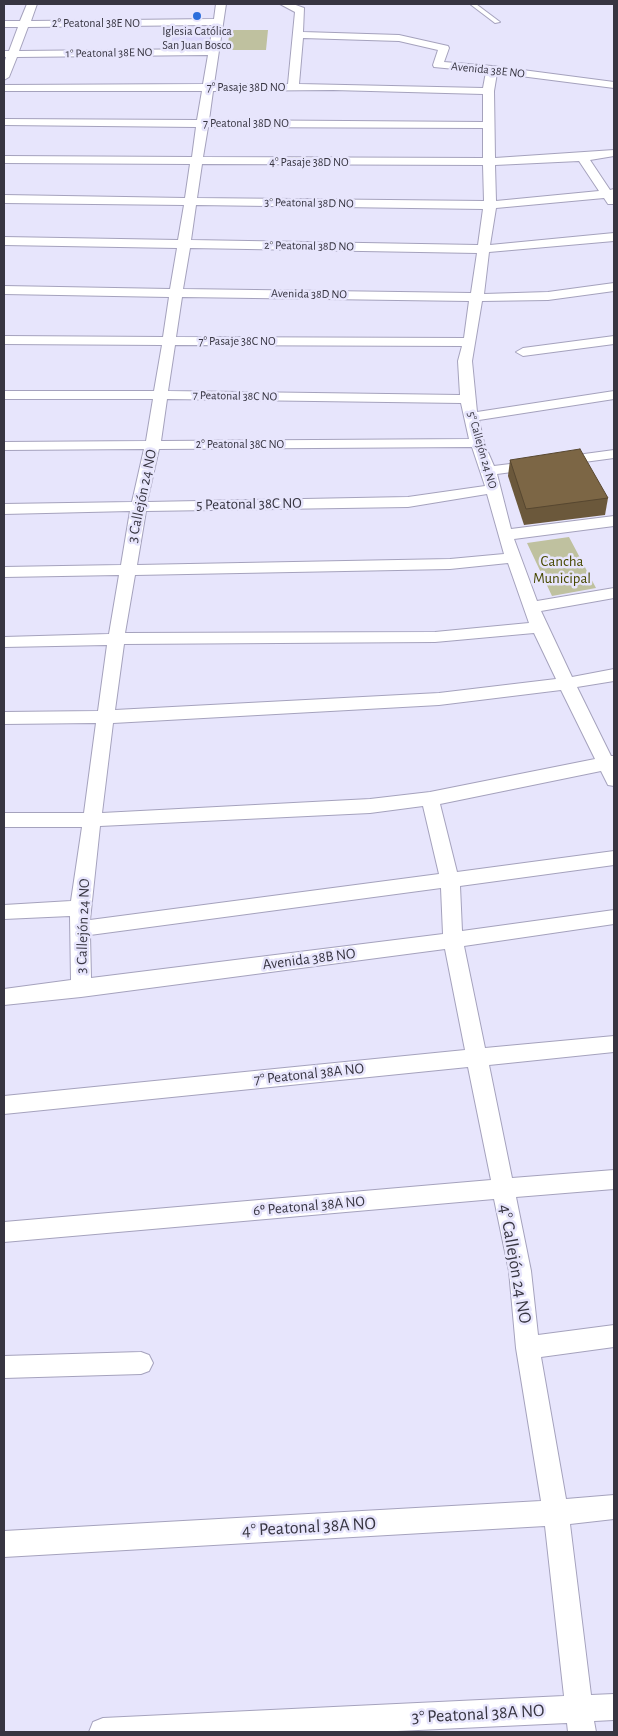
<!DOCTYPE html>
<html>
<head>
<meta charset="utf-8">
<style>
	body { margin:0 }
	#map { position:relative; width:618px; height:1736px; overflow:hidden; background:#e7e5fc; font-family:"Alegreya Sans",sans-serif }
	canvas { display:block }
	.frame { position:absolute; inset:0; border:5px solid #373541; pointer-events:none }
</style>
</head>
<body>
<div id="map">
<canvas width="618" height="1736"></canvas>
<div class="frame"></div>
</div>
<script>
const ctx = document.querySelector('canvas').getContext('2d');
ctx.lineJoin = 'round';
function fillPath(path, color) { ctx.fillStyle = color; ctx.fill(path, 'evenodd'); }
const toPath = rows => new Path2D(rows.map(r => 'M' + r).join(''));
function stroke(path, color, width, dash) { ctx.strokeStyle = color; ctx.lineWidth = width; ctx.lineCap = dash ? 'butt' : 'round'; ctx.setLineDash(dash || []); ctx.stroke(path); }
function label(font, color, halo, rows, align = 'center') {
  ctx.font = font + ' "Alegreya Sans",sans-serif'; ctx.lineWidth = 5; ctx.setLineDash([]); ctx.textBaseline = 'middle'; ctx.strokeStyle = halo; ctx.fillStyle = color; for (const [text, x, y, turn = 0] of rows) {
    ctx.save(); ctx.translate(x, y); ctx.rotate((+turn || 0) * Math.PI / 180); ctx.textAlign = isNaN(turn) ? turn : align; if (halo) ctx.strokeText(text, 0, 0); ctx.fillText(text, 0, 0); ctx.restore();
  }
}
const built = toPath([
	[174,27,214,27,212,50,170,50]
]);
const green = toPath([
	[230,30,268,30,266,50,227,50],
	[569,537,596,588,552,596,527,543]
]);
const lane = toPath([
	[470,4,476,4,500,22,495,23,470,4]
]);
const street = toPath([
	[27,4,37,4,31,21,214,19,216,4,226,4,214,84,288,84,295,12,280,4,293,4,304,8,303,32,399,35,448,46,449,48,444,62,492,66,614,82,614,88,497,73,494,91,495,158,614,150,614,156,590,160,610,190,614,189,614,204,608,204,604,198,496,208,490,245,614,233,614,241,489,252,484,294,548,292,614,283,614,291,548,300,482,301,472,361,477,412,614,391,614,399,479,420,484,443,494,466,534,461,541,465,534,469,497,474,511,529,614,516,614,526,514,539,537,601,614,588,614,598,541,611,572,677,614,669,614,681,577,687,611,756,614,756,614,786,608,785,601,771,440,804,457,872,614,851,614,865,460,886,462,931,614,910,614,924,464,946,485,1048,614,1036,614,1052,489,1065,512,1178,614,1170,614,1189,516,1197,531,1271,538,1335,614,1325,614,1347,541,1357,566,1499,614,1495,614,1519,570,1524,591,1695,614,1694,614,1720,594,1721,596,1732,568,1732,567,1723,376,1732,89,1732,93,1722,103,1718,564,1696,545,1526,4,1557,4,1531,541,1501,516,1348,509,1271,494,1199,4,1242,4,1222,491,1180,468,1067,4,1114,4,1096,465,1050,445,949,81,997,4,1005,4,989,71,980,70,916,4,919,4,905,71,901,82,827,4,827,4,813,84,813,96,723,4,724,4,712,98,711,107,645,4,647,4,637,109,634,119,575,4,577,4,567,121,565,130,511,4,514,4,504,132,502,144,449,4,450,4,442,146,441,153,399,4,399,4,391,154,391,162,345,4,344,4,336,163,337,169,297,4,294,4,286,170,289,177,248,4,245,4,237,178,240,184,205,4,203,4,195,185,198,190,164,4,163,4,156,192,157,196,127,4,125,4,119,197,120,202,91,4,91,4,85,203,84,208,55,17,57,9,77,4,80,4,64,6,57,4,57,4,51,9,51,18,27,4,27,4,21,20,21,27,4],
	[213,25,209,49,19,51,28,27,213,25],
	[303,38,399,41,438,50,433,65,434,67,486,72,483,88,299,84,303,38],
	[333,90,483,94,483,122,209,120,213,91,333,90],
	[208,127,483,128,483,158,203,157,208,127],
	[579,161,599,191,496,201,495,165,579,161],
	[202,164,483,165,484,201,197,198,202,164],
	[196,205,483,209,478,245,191,240,196,205],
	[190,248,477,253,471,293,183,289,190,248],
	[182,297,469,301,464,338,176,337,182,297],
	[175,345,462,346,458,361,460,395,168,391,175,345],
	[167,399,461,403,469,439,161,441,167,399],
	[472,447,485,486,408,497,147,502,159,449,472,447],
	[487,494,504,554,450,559,137,565,146,511,408,507,487,494],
	[508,563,529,623,435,632,125,633,135,575,450,569,508,563],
	[534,633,556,679,439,693,115,710,124,644,435,642,534,633],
	[561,690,595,759,430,792,370,799,102,813,113,723,439,705,561,690],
	[423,806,439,874,90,920,100,826,370,813,423,806],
	[441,888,443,934,91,978,90,935,441,888],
	[614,336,614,344,523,356,516,352,523,348,614,336],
	[614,450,614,458,562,465,555,461,562,457,614,450],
	[141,1352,149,1355,153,1363,149,1371,141,1374,4,1378,4,1356,141,1352]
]);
const wall = toPath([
	[510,460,608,498,605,515,524,525,508,476]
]);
const building = toPath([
	[580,449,608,498,526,509,510,460,580,449]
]);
const markers = [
	[197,16,5,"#2c6edb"]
];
const farStreetnames = [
	["2° Peatonal 38E NO",96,23],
	["1° Peatonal 38E NO",109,53,-1],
	["Avenida 38E NO",488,70,6],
	["7° Pasaje 38D NO",246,87],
	["7 Peatonal 38D NO",246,123],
	["4° Pasaje 38D NO",309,162],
	["3° Peatonal 38D NO",309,203,1],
	["2° Peatonal 38D NO",309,246,1],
	["Avenida 38D NO",309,294,1],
	["7° Pasaje 38C NO",237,341],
	["7 Peatonal 38C NO",235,396,1],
	["2° Peatonal 38C NO",240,444],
	["5° Callejón 24 NO",482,450,74]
];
const farPoinames = [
	["Iglesia Católica",197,31],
	["San Juan Bosco",197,45]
];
const streetNames = [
	["3 Callejón 24 NO",142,496,-78],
	["5 Peatonal 38C NO",249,504,-1],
	["3 Callejón 24 NO",83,926,-88],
	["Avenida 38B NO",309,959,-7],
	["7° Peatonal 38A NO",309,1074,-6],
	["6º Peatonal 38A NO",309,1206,-5]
];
const parkNames = [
	["Cancha",562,561],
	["Municipal",562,578]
];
const nearStreetnames = [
	["4° Callejón 24 NO",515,1264,80],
	["4° Peatonal 38A NO",309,1527,-3],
	["3° Peatonal 38A NO",478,1714,-3]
];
fillPath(built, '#dbd7fc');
fillPath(green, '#bfc19f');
stroke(lane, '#a5a2bd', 2);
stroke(street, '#a5a2bd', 2);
fillPath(lane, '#fff');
fillPath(street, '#fff');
fillPath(wall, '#6b583b');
fillPath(building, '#7c6645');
stroke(building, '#574730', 1);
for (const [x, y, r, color] of markers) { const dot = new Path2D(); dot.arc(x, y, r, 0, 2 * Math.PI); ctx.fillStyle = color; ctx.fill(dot); stroke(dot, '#e7e5fc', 2); }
label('12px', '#373541', '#e7e5fc', farStreetnames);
label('12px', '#373541', '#e7e5fc', farPoinames);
label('15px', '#373541', '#e7e5fc', streetNames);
label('15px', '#484900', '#e7e5fc', parkNames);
label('18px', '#373541', '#e7e5fc', nearStreetnames);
</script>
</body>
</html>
